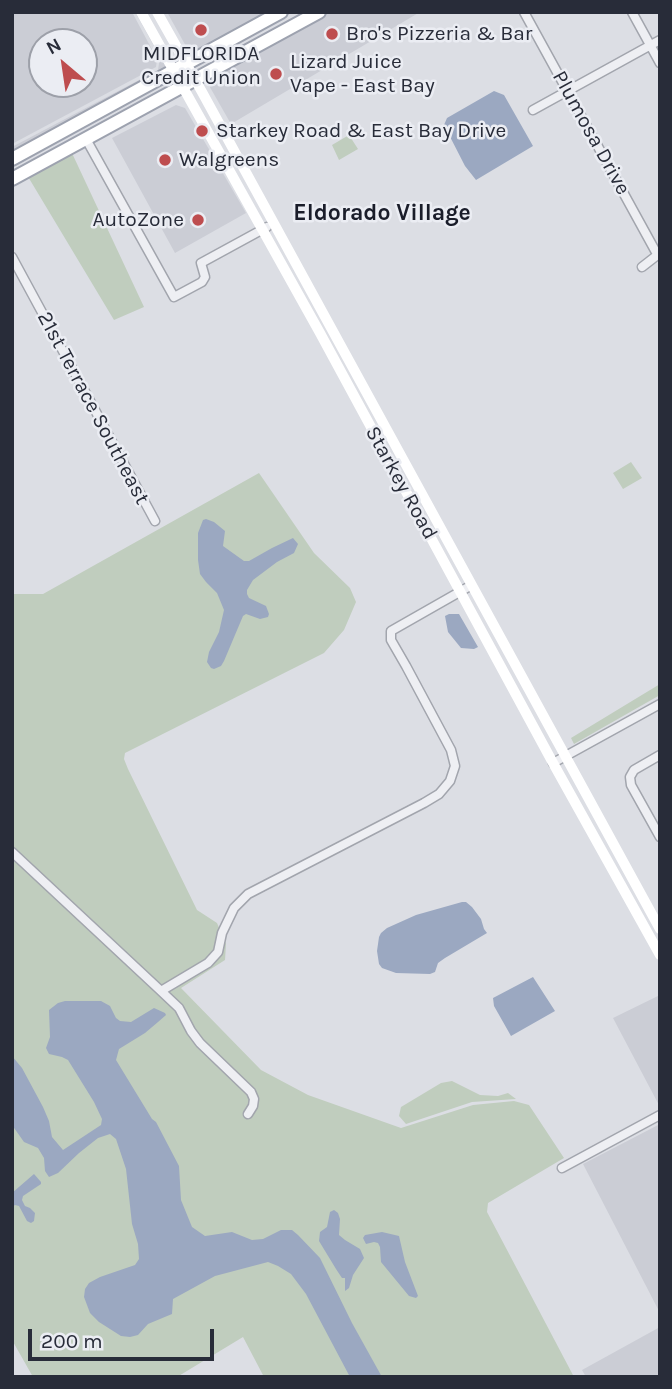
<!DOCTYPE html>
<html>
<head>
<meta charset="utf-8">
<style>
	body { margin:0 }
	#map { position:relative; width:672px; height:1389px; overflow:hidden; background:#dcdee4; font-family:Karla,sans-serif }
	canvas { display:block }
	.frame { position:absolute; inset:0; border:14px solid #282c39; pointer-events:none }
	.north { position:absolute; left:28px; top:28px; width:70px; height:70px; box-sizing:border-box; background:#ebedf3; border:2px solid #9da0a9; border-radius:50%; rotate:331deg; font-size:19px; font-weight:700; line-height:28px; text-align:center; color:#282c39 }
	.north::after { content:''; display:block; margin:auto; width:24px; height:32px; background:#be4d4f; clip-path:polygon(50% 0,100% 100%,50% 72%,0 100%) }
	.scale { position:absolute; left:28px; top:1329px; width:186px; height:32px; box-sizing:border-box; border:4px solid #282c39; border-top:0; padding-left:9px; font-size:21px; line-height:24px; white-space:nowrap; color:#282c39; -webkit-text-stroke:5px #ebedf3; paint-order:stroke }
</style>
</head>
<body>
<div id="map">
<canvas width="672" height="1389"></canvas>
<div class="frame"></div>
<div class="north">N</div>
<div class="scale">200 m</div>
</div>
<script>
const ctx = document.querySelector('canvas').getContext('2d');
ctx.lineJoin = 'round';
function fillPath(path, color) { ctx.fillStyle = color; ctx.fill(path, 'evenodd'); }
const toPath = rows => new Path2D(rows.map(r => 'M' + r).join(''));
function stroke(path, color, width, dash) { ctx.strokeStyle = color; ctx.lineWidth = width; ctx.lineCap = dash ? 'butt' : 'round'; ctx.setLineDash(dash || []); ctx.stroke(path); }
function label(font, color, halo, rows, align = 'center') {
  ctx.font = font + ' Karla,sans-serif'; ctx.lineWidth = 5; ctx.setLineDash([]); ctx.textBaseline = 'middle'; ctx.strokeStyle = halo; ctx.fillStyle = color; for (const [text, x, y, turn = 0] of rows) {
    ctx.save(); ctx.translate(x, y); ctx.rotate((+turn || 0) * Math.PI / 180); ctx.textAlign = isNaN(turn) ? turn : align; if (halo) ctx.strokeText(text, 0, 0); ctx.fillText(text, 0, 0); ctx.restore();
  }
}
const built = toPath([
	[12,12,132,12,157,59,156,67,12,144],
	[84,42,84,84,42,84,42,42],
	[135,12,137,12,169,70,12,155,12,147,158,70,160,57],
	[167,12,274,12,192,57],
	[326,12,420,12,231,124,207,82,207,77],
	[176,105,185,108,246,213,175,253,112,138],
	[660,995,660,1107,613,1018],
	[660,1124,660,1313,583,1164],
	[660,1327,660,1377,586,1377,582,1370]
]);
const green = toPath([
	[349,135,358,149,339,160,332,145],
	[71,151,144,307,114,320,27,175],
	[631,462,642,478,623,489,613,473],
	[259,473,314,553,350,588,356,602,344,630,324,653,125,753,124,759,128,769,197,910,217,923,226,944,225,960,181,988,261,1070,308,1095,401,1128,473,1105,514,1101,529,1105,564,1158,488,1203,487,1212,574,1377,264,1377,243,1337,177,1377,33,1377,12,1340,12,594,43,594],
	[660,684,660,695,574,744,571,738],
	[452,1081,480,1095,498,1096,508,1093,516,1099,472,1102,406,1124,399,1116,401,1107,441,1083]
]);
const water = toPath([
	[494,91,504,95,533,146,476,180,465,166,444,125,447,118],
	[206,519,214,522,225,531,223,546,244,561,249,561,272,548,293,538,298,544,294,553,277,562,253,580,247,590,247,594,249,598,266,606,269,614,268,617,260,619,246,614,243,616,224,661,221,666,214,669,211,668,207,662,209,652,219,632,224,610,217,593,206,582,200,574,198,560,198,533,203,520],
	[449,614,459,614,478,647,474,649,461,648,448,632,445,616],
	[462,902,466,902,472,907,481,919,484,929,487,933,445,958,438,963,435,972,430,974,396,973,382,968,379,964,377,951,379,937,381,933,387,928,416,915],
	[533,977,555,1011,511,1036,494,1006,493,998],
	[65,1001,101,1001,110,1006,116,1018,120,1021,131,1022,154,1008,165,1013,166,1015,158,1022,145,1033,119,1049,116,1060,152,1119,156,1122,179,1166,181,1200,192,1227,205,1236,232,1232,252,1240,263,1239,281,1230,292,1230,298,1235,320,1258,352,1323,382,1377,350,1377,306,1294,291,1274,278,1266,268,1262,215,1276,173,1299,172,1314,148,1324,138,1335,130,1337,121,1336,99,1322,90,1313,84,1297,85,1289,89,1283,100,1277,135,1265,139,1259,138,1244,132,1224,126,1169,116,1139,110,1134,98,1138,79,1153,58,1173,49,1177,45,1171,44,1158,38,1148,24,1142,12,1125,12,1056,22,1068,43,1107,49,1121,52,1137,63,1150,101,1125,102,1119,94,1102,68,1060,62,1057,49,1054,46,1048,50,1037,49,1010,58,1003],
	[34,1174,41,1182,41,1184,23,1196,22,1200,25,1206,30,1208,35,1213,34,1221,31,1223,27,1221,19,1206,15,1205,12,1207,12,1193],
	[334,1210,338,1213,340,1219,339,1235,345,1240,360,1249,364,1258,353,1275,349,1288,345,1291,345,1278,342,1278,336,1269,319,1241,320,1232,327,1227,330,1212],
	[382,1232,399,1236,405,1262,418,1296,416,1298,409,1296,381,1262,380,1247,378,1243,374,1242,366,1244,363,1238,365,1235]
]);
const minor = toPath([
	[524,12,657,254],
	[632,12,660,63],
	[533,110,660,40],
	[86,139,174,297,202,282,205,277,201,263,267,227],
	[12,257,155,521],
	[642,267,660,253],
	[660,755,634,770,630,777,631,785,660,837],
	[553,763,660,704],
	[12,852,161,991,208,963,218,952,222,933,234,908,248,894,424,803,439,794,450,781,455,766,451,750,406,666,391,640,391,631,470,586],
	[161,991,179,1008,191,1031,200,1043,251,1092,254,1099,253,1106,248,1114],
	[562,1168,660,1115]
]);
const secondary = toPath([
	[141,12,320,333,553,763,660,955],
	[157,12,202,92,660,929]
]);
const primary = toPath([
	[12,159,281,12],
	[12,179,319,12]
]);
const markers = [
	[201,30,7,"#be4d4f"],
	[332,34,7,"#be4d4f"],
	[276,74,7,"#be4d4f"],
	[202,131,7,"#be4d4f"],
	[165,160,7,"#be4d4f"],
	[198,220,7,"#be4d4f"]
];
const poiNames = [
	["Bro's Pizzeria & Bar",346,34],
	["MIDFLORIDA",201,54,"center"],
	["Credit Union",201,78,"center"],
	["Lizard Juice",290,62],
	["Vape - East Bay",290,86],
	["Starkey Road & East Bay Drive",216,131],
	["Walgreens",179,160],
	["AutoZone",184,220,"right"]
];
const streetNames = [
	["Plumosa Drive",591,133,61],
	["21st Terrace Southeast",93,408,62],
	["Starkey Road",401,483,61]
];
const neighbourhoodNames = [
	["Eldorado Village",382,213]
];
fillPath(built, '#cbcdd5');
fillPath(green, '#c0cdbe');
fillPath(water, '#9ba8c1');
stroke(minor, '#a2a5ad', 11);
stroke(primary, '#9da2af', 16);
stroke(minor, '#eeeff3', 8);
stroke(secondary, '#fff', 10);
stroke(primary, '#fff', 12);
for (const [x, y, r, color] of markers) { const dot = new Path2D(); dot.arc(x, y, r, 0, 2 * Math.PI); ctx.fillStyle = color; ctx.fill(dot); stroke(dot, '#ebedf3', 2.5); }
label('21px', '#282c39', '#ebedf3', poiNames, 'left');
label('21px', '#282c39', '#ebedf3', streetNames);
label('bold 23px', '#1a1d2a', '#ebedf3', neighbourhoodNames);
</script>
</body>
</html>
